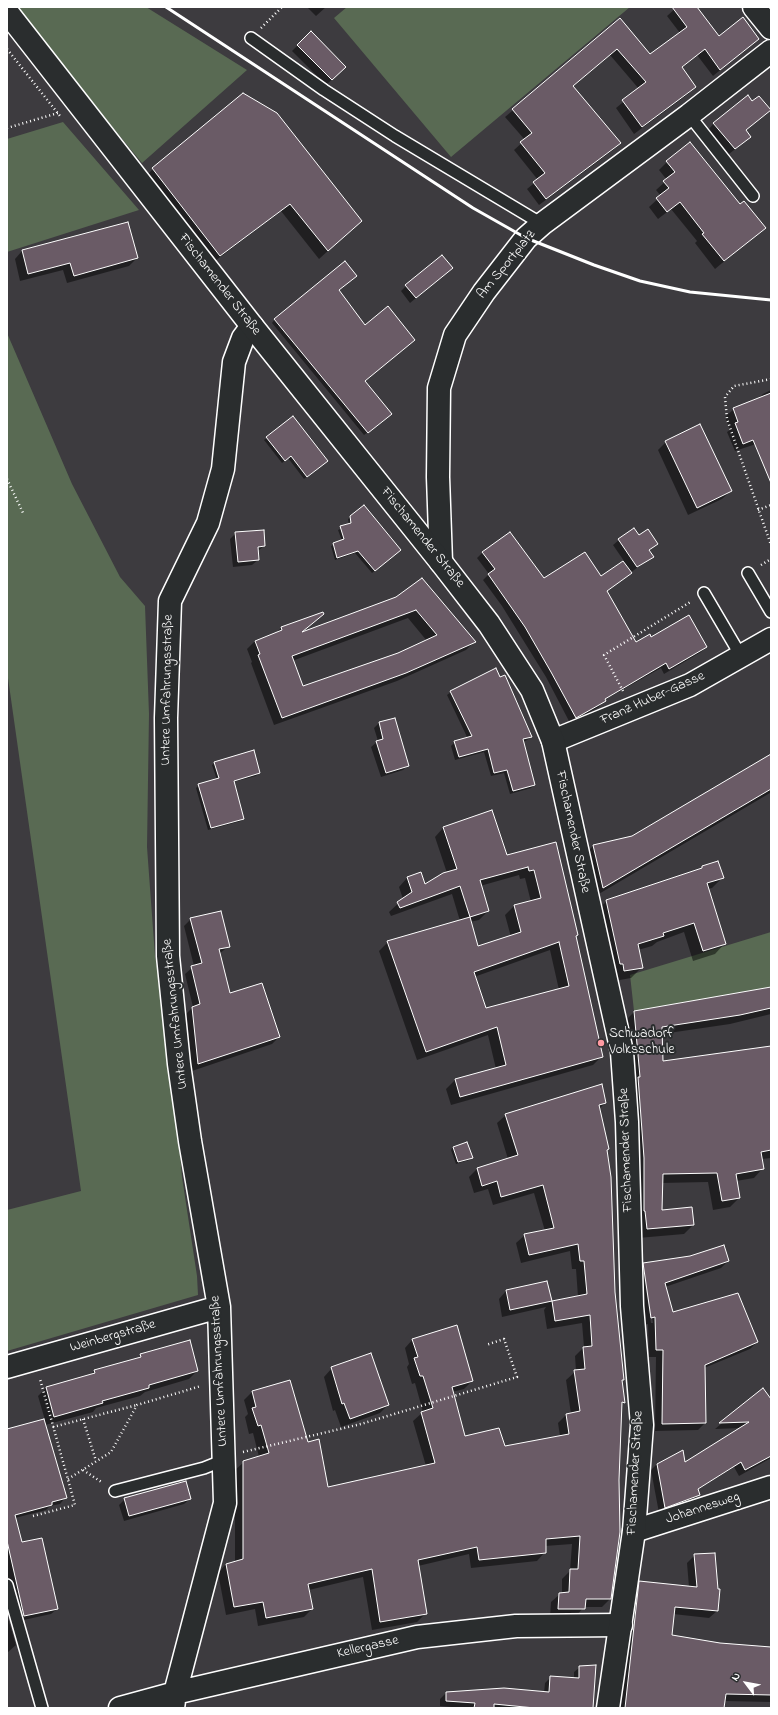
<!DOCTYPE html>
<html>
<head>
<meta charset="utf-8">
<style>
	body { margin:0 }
	#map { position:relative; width:778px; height:1715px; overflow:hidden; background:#3d3b3f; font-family:"Indie Flower",sans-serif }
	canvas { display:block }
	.frame { position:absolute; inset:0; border:8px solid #fff; pointer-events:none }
	.north { position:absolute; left:726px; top:1663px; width:40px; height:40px; -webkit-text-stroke:3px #2a2d2e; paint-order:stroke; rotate:302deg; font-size:11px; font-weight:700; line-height:16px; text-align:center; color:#fff }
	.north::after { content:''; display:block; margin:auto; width:14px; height:18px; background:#fff; clip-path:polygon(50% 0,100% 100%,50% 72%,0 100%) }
</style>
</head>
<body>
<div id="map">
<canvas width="778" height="1715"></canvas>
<div class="frame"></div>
<div class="north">N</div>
</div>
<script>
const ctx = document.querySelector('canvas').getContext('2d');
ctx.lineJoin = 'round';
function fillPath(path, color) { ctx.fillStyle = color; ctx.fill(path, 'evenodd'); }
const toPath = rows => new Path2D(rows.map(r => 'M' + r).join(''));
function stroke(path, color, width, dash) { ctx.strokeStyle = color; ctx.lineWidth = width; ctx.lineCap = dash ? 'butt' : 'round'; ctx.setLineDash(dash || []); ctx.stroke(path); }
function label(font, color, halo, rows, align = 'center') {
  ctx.font = font + ' "Indie Flower",sans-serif'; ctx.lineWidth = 4; ctx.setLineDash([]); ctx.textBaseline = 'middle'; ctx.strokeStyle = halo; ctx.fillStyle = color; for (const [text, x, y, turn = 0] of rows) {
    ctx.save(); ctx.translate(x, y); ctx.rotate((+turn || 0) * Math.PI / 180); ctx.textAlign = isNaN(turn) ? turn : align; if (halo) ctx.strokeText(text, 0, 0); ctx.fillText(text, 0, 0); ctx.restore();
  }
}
const green = toPath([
	[17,7,146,7,247,70,142,163,47,48],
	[347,7,630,7,451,157,334,18],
	[63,122,139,210,7,252,7,139],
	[7,333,72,484,120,577,145,606,149,714,147,847,155,956,168,1021,182,1177,197,1276,198,1295,7,1351,7,1210,81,1191,7,671],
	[771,932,771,987,634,1011,630,975]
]);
const shadow = toPath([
	[307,7,326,7,316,16],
	[677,7,695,7,719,37,758,39,713,76,697,55,681,68,695,87,688,94,634,134,616,108,639,89,610,55,572,87,620,143,613,150,539,205,527,189,538,180,514,150,525,140,505,117,620,19,650,55,680,33,667,16],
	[311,32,345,67,326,85,292,51],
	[714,123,744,142,729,154,709,129],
	[667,162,740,206,764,228,715,269,695,243,697,241,671,209,658,219,649,207,661,196,656,190,667,180,659,170],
	[153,169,361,221,319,259,281,211,211,264,145,177],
	[127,223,137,258,129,266,67,283,63,270,20,281,15,259,22,251],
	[452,268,410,303,401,291,406,286],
	[338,290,364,381,387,417,364,435,272,323,275,319],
	[771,390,771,439,735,451,727,432,730,430,725,417,734,409,757,400,763,394],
	[267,438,324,463,304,479,288,458,282,463,264,440],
	[666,442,731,491,722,499,688,515,658,450],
	[351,517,397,552,372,573,355,553,335,560,331,546,342,541,338,530,349,525,348,519],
	[236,533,264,546,258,551,258,560,252,565,233,567,230,539],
	[639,537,656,544,649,551,652,556,606,592,635,643,651,638,706,647,701,652,664,674,661,668,604,700,599,707,570,723,546,677,502,606,483,580,489,574,477,558,483,552,544,579,600,578,624,561,613,545,619,540],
	[396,598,474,642,466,650,397,681,274,725,251,663,252,662,247,649,255,641,275,634,281,628,315,621,301,633],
	[408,618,427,641,398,654,302,688,292,661],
	[451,692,531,737,527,740,523,742,534,785,531,788,510,794,504,773,491,776,484,752,455,760,451,746,455,742,468,739,447,695],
	[394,719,408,765,403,770,381,777,371,747,378,741,374,728,379,723],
	[215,763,259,773,256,776,233,782,243,818,241,821,208,830,196,788,199,785,217,780,212,765],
	[771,765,770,793,592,898,582,857,593,846,632,837],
	[443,828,507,856,555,843,577,935,575,937,602,1056,593,1065,451,1105,446,1089,455,1080,496,1069,488,1035,417,1060,379,951,388,942,460,921,452,894,391,916,389,912,403,899,399,887,407,878,425,885,447,873,435,837],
	[519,875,520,879,525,878,531,902,514,906,505,915,511,937,477,948,470,922,479,920,488,911,480,886],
	[550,950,559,990,486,1009,474,977],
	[702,867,723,877,712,888,708,889,725,943,715,954,693,961,684,932,657,942,652,946,638,950,642,967,631,978,614,981,596,911,607,901,699,870],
	[191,919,229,946,219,954,230,995,279,1037,272,1044,192,1071,185,1015,193,1007,185,974,194,966,184,926],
	[771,988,771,1014,730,1024,662,1034,662,1062,771,1047,771,1158,762,1159,763,1168,754,1178,736,1181,739,1198,730,1207,713,1210,708,1182,661,1183,661,1211,693,1225,684,1234,638,1238,625,1021,634,1012],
	[605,1103,599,1109,606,1150,614,1292,624,1402,621,1405,610,1599,602,1607,584,1607,575,1617,550,1617,551,1602,560,1594,562,1594,562,1579,570,1571,572,1544,545,1546,545,1552,537,1561,471,1568,469,1554,418,1566,426,1613,417,1622,372,1630,363,1577,309,1590,312,1609,304,1617,258,1626,255,1609,226,1615,218,1573,226,1564,235,1562,235,1470,244,1462,259,1457,253,1433,249,1434,245,1417,248,1414,244,1400,252,1392,289,1381,307,1443,327,1488,426,1466,413,1421,423,1412,415,1383,412,1384,407,1367,409,1364,405,1348,413,1339,472,1381,464,1389,452,1392,465,1437,504,1448,560,1436,558,1423,566,1415,571,1414,566,1380,576,1371,575,1356,584,1347,582,1323,547,1329,544,1310,546,1307,502,1317,499,1299,506,1291,547,1282,551,1302,578,1297,576,1269,572,1269,570,1251,521,1263,516,1243,525,1235,545,1231,534,1193,493,1205,488,1189,474,1193,469,1177,477,1169,508,1159,497,1123,506,1115],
	[453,1147,471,1158,469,1160,456,1164,451,1150],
	[728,1261,721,1268,665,1287,672,1313,757,1342,750,1349,704,1368,705,1423,698,1430,655,1431,656,1357,649,1357,648,1324,644,1325,636,1272,644,1264],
	[643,1269,645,1269,653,1323,651,1323],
	[141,1355,197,1371,189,1379,145,1392,140,1396,96,1408,93,1412,45,1425,65,1498,60,1504,50,1506,46,1510,15,1518,22,1544,57,1609,51,1614,19,1621,7,1572,7,1430,45,1420,38,1396,47,1387,89,1376,94,1371,137,1359],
	[332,1368,388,1405,380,1413,341,1427,335,1410,333,1411,324,1377],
	[762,1390,771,1420,771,1458,739,1476,734,1467,697,1490,699,1495,693,1501,659,1513,651,1470,657,1464,684,1464,742,1428,715,1429],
	[125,1499,190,1499,184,1504,124,1521,119,1505],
	[695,1555,717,1611,709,1618,673,1614,671,1636,720,1644,771,1648,771,1702,724,1701,723,1708,619,1708,632,1589,640,1582,689,1587,687,1563],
	[7,1615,16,1645,7,1653],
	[580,1667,591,1708,463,1708,440,1706,440,1699,446,1693,544,1693,545,1683,551,1677,574,1679,574,1672]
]);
const building = toPath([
	[672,7,697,7,719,36,743,17,759,39,720,70,705,49,682,67,696,87,642,127,622,100,646,82,617,49,573,86,621,143,546,199,533,182,545,173,520,142,532,133,512,109,620,18,650,54,687,27,672,7],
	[311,31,346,67,332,80,297,45,311,31],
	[243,93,277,113,362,221,328,251,290,204,220,256,152,168,243,93],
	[748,95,752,101,759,96,771,110,746,130,751,137,735,149,713,123,748,95],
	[690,142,740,204,744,201,766,228,724,261,702,234,704,233,680,202,667,212,656,198,669,188,663,181,675,172,666,161,690,142],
	[128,222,138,258,74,276,70,263,28,274,22,250,128,222],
	[442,255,453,268,416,298,405,285,442,255],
	[345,261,357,276,339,290,365,325,388,306,415,340,365,381,392,414,368,433,274,319,345,261],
	[771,393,771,483,753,440,743,444,735,423,738,422,733,408,771,393],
	[293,416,328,461,307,477,291,456,285,461,266,437,293,416],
	[700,424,732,491,697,508,665,441,700,424],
	[364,505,401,550,375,571,358,551,337,558,333,543,344,539,340,526,351,523,350,516,364,505],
	[634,528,639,535,648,529,658,544,649,550,654,557,637,567,618,539,634,528],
	[264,530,265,546,258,547,259,560,238,562,235,532,264,530],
	[510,532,544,578,585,552,601,576,623,561,632,573,607,591,636,642,650,634,651,637,689,615,707,647,669,669,666,663,605,699,606,701,576,718,551,672,525,627,488,574,495,569,482,552,510,532],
	[422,578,476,642,406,673,282,718,258,655,260,654,255,641,282,630,281,627,323,612,324,614,302,632,396,597,422,578],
	[416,610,437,635,398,653,303,686,292,656,416,610],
	[496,668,500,677,505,675,532,737,523,739,535,785,513,791,507,770,494,773,488,749,459,757,454,741,472,736,450,691,496,668],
	[395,718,409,766,386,773,376,741,383,739,379,722,395,718],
	[254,750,260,773,234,781,244,819,211,828,198,784,219,778,214,762,254,750],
	[771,754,771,789,603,888,593,845,632,836,771,754],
	[492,810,507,855,556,842,578,935,576,936,603,1057,460,1097,455,1079,506,1065,497,1027,426,1052,387,941,470,917,460,886,400,908,397,902,412,892,407,877,421,872,425,884,443,873,457,869,443,827,492,810],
	[528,867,529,871,534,870,541,898,514,905,521,932,478,946,470,917,489,911,480,880,528,867],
	[559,942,569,986,486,1008,474,972,559,942],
	[718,861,724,878,707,883,726,944,703,951,694,923,663,933,664,936,638,944,643,968,624,971,623,964,620,964,606,900,702,868,702,866,718,861],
	[221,911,230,947,219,949,230,993,262,983,280,1037,198,1064,192,1007,200,1004,191,966,202,963,190,918,221,911],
	[771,987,771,1008,740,1015,662,1027,663,1061,771,1046,771,1150,761,1152,764,1169,736,1174,740,1198,722,1201,717,1173,663,1174,662,1210,692,1207,694,1225,647,1229,645,1211,644,1211,644,1158,638,1077,640,1077,634,1011,771,987],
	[602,1084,606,1103,599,1105,609,1149,607,1150,611,1177,615,1292,624,1380,622,1380,625,1403,622,1402,619,1480,620,1532,611,1599,586,1599,585,1609,558,1609,559,1593,569,1592,570,1569,578,1569,580,1536,546,1539,546,1553,479,1560,477,1547,418,1560,427,1614,380,1622,372,1569,308,1584,313,1609,266,1618,263,1602,234,1607,226,1564,243,1559,243,1461,269,1453,261,1425,258,1426,252,1408,256,1407,252,1391,290,1380,308,1442,319,1439,328,1487,435,1463,421,1412,433,1408,423,1376,420,1376,414,1358,418,1357,412,1339,457,1325,473,1381,452,1387,465,1436,499,1428,505,1446,569,1434,566,1414,580,1411,574,1370,585,1369,583,1347,592,1346,590,1315,555,1321,552,1301,587,1294,584,1261,580,1261,578,1244,529,1255,524,1234,554,1228,543,1185,501,1197,497,1181,482,1186,477,1168,518,1155,505,1114,602,1084],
	[467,1142,473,1158,458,1162,453,1147,467,1142],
	[724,1245,729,1261,665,1283,673,1312,738,1293,758,1342,705,1365,706,1423,662,1424,663,1350,656,1350,655,1317,651,1318,643,1263,690,1256,724,1245],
	[547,1281,552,1301,510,1310,506,1290,547,1281],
	[190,1340,198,1371,149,1385,149,1388,102,1401,103,1403,54,1417,46,1387,95,1373,94,1370,141,1357,140,1354,190,1340],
	[371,1353,389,1405,350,1419,344,1403,342,1404,331,1367,371,1353],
	[763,1388,771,1399,771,1456,745,1470,741,1462,698,1489,700,1495,665,1508,657,1464,683,1450,685,1462,749,1422,719,1423,763,1388],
	[44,1419,67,1498,52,1502,52,1505,15,1515,22,1542,42,1538,58,1609,24,1616,7,1541,7,1429,44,1419],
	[186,1481,191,1499,129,1516,124,1498,186,1481],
	[715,1553,718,1589,720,1589,718,1611,675,1607,672,1635,720,1643,771,1647,771,1695,726,1694,724,1708,625,1708,639,1581,697,1587,694,1554,715,1553],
	[596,1665,593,1708,535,1708,494,1704,494,1708,474,1708,475,1703,446,1701,446,1692,504,1688,549,1692,550,1676,579,1678,579,1666,596,1665]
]);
const path = toPath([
	[261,28,282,7],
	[7,49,60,116],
	[7,128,58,113],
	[771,379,734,386,725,397,727,419,771,545],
	[7,479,24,515],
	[758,510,771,505],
	[761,565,771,559],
	[623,691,604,655,692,601],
	[83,1419,96,1461],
	[53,1427,137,1405],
	[243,1452,361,1424,517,1377,504,1339,486,1345],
	[83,1470,103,1483],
	[68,1479,111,1452,137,1405,201,1386],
	[33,1516,75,1505,40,1379]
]);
const service = toPath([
	[251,38,324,90,395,136,542,224],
	[689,115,753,196],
	[748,573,771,612],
	[704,593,741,656],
	[115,1491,204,1468,224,1460],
	[7,1585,42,1708]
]);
const minor = toPath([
	[754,7,771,28],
	[441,562,438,477,439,388,455,335,484,292,526,238,542,224,689,115,771,51],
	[553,741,690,685,771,639],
	[7,1367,219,1307],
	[634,1531,771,1487],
	[120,1708,175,1693,417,1637,516,1626,621,1625],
	[173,1708,175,1693,225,1503,219,1307,190,1141,179,1064,168,956,166,718,170,601,208,523,223,469,234,362,243,338,252,326]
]);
const secondary = toPath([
	[7,12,252,326,441,562,489,624,532,690,553,741,622,1052,627,1122,632,1306,642,1425,634,1531,608,1708]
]);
const rail = toPath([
	[166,7,473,208,526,238,594,265,640,281,690,292,771,300]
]);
const markers = [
	[601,1043,4,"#ff9aa2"]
];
const streetNames = [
	["Am Sportplatz",507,265,-51],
	["Fischamender Straße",219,285,52],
	["Fischamender Straße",422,538,51],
	["Untere Umfahrungsstraße",168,690,-89],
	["Franz Huber-Gasse",653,699,-24],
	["Fischamender Straße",572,832,78],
	["Untere Umfahrungsstraße",176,1014,-96],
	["Fischamender Straße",627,1150,-92],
	["Weinbergstraße",113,1337,-16],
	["Untere Umfahrungsstraße",220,1371,-93],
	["Fischamender Straße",636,1473,-87],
	["Johannesweg",703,1509,-18],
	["Kellergasse",368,1648,-13]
];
const poiNames = [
	["Schwadorf",609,1035],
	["Volksschule",609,1051]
];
fillPath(green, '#596a53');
fillPath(shadow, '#0007');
fillPath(building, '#6a5b66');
stroke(building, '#fff', 1);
stroke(service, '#fff', 14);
stroke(minor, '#fff', 25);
stroke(secondary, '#fff', 25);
stroke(path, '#fff', 2.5, [1, 3]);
stroke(service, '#2a2d2e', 11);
stroke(minor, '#2a2d2e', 22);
stroke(secondary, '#2a2d2e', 22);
stroke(rail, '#fff', 3);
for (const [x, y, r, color] of markers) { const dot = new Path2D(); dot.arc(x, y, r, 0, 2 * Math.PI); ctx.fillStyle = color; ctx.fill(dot); stroke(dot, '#2a2d2e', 1.5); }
label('14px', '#fff', '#2a2d2e', streetNames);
label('14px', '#fff', '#2a2d2e', poiNames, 'left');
</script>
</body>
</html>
